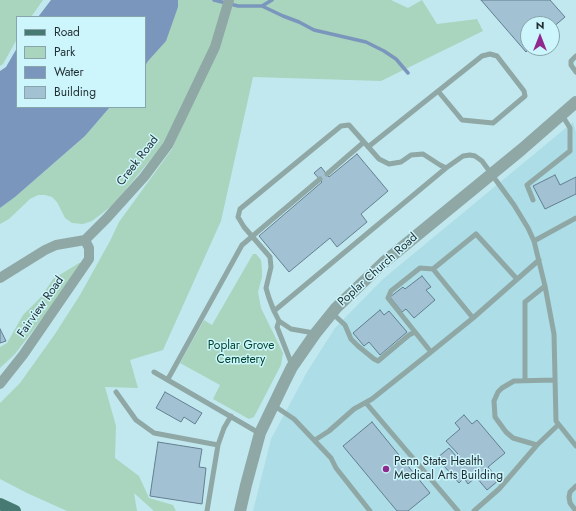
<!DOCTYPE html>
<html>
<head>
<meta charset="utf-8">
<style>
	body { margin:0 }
	#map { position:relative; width:576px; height:511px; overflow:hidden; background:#c1e8ef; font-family:Jost,sans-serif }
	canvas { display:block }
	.legend { position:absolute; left:16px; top:16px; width:130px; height:92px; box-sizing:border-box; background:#cdf5fc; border:1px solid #87a5ab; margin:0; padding:5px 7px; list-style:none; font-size:12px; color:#1f2e31 }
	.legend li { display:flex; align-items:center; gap:8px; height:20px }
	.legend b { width:20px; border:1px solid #87a5ab }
	.north { position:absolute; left:520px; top:16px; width:40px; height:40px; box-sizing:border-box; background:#cdf5fc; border:1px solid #87a5ab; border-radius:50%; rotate:0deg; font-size:11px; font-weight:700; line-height:16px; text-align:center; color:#1f2e31 }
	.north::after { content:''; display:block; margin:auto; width:14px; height:18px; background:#90298e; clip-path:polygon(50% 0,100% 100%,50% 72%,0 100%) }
</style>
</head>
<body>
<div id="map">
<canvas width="576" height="511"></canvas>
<ul class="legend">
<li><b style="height:5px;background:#487a74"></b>Road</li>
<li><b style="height:11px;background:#a9d4be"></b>Park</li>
<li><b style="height:11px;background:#7b96bc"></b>Water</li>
<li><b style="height:11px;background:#a2c1d3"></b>Building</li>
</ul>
<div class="north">N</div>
</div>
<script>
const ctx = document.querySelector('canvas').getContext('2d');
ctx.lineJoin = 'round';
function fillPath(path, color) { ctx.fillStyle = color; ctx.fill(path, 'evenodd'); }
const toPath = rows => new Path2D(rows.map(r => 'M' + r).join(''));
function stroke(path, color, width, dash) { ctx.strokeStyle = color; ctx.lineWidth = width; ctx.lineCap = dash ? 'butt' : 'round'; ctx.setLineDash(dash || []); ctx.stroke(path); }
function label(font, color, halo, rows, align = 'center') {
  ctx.font = font + ' Jost,sans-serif'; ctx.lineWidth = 3; ctx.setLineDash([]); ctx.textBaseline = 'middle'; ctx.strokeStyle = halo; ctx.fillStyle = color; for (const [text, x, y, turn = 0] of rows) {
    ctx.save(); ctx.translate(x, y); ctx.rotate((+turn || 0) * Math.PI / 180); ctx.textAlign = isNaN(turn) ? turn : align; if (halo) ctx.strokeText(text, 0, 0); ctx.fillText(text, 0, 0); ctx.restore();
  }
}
const built = toPath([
	[573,122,576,132,576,511,253,511,271,439,307,372,335,328,383,279]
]);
const green = toPath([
	[0,0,43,0,31,17,17,17,17,39,3,64,0,66],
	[178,0,391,0,408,8,422,0,437,24,477,19,483,31,381,81,253,77,221,221,163,350,130,360,138,388,105,387,116,426,115,458,139,476,149,498,173,505,176,511,154,511,134,493,137,511,67,511,27,493,0,479,0,403,20,383,55,334,80,295,110,241,119,222,172,149,209,66,165,142,113,205,92,221,83,224,72,223,65,218,57,202,52,197,45,195,38,195,30,199,9,219,0,224,0,208,15,197,85,136,110,107,145,107,145,66,178,7],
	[253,254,256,254,261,260,262,269,262,277,258,292,261,308,283,353,281,365,254,417,249,419,213,399,220,385,180,363,204,320,212,325],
	[79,263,81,263,63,291,15,354,0,368,0,347,7,343,23,315,41,297,53,279]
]);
const water = toPath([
	[51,0,178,0,178,7,166,41,148,61,145,66,145,17,38,17],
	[17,48,17,107,110,107,85,136,15,197,0,208,0,71,6,67]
]);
const stream = toPath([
	[214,0,238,6,262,6,283,16,299,22,314,30,366,42,384,51,396,59,408,73],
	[262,6,272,0]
]);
const building = toPath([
	[481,0,550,0,565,17,552,28,552,24,528,24,528,48,530,48,526,52,481,0],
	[357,154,388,191,361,214,367,222,337,247,330,238,289,272,259,236,322,182,314,173,321,167,329,177,357,154],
	[555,175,560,185,576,177,576,194,545,209,533,186,555,175],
	[422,276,431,287,426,290,435,300,414,318,406,309,402,312,390,297,403,287,405,289,422,276],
	[380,310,384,315,389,311,407,332,380,355,369,342,364,346,353,333,380,310],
	[0,329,6,341,0,343,0,329],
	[165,392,202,413,195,424,184,417,181,422,156,408,165,392],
	[464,415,472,424,477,420,505,453,488,467,499,480,487,490,476,477,468,484,464,478,459,483,437,458,449,448,456,456,458,454,446,441,460,429,455,423,464,415],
	[372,422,430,493,408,511,397,511,343,446,372,422],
	[158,442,202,449,199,467,206,468,202,504,150,496,158,442]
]);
const service = toPath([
	[576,56,571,61,571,65,576,72],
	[368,147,482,56,490,54,497,56,524,91,525,96,493,123,462,120,438,91],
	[446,168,274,311,269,298,266,288,271,267,270,257,244,227,238,217,240,209,341,126,349,125,379,159,389,164,401,162,411,155,423,154,440,165,446,168,463,156,470,155,475,156,482,161,514,205,528,228,534,241,545,286,554,334,556,421,576,446],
	[327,174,364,142],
	[533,200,527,185,570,151,570,128,562,115],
	[534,241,576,218],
	[274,311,279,321,291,329,314,333],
	[332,313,345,325,351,339,358,346,374,359,378,361,409,335,415,332],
	[473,318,433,269,476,234,517,279],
	[279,321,277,327,292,365],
	[431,352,388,298,391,291,420,268,433,269],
	[154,372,259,433],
	[168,379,242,245,320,179],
	[525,380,525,302,545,286],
	[116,392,136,420,154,433,218,445,224,428,231,416],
	[366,403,458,511],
	[273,405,294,419,331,458,336,468,370,511],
	[315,440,329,431,354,409,372,399,431,352,473,318,539,260],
	[537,445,513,438,506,432,495,417,494,401,498,392,502,388,514,381,554,380],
	[207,511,218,445],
	[474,511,499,489,537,445,558,425],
	[576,511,570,503,569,497,570,492,576,486]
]);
const minor = toPath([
	[0,278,45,250,56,245,85,240,107,218,144,177,168,145,215,47,229,0],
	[0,384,23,355,89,259,89,248,85,240]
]);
const tertiary = toPath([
	[240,511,246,485,260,433,285,381,292,367,315,334,336,308,383,263,521,150,576,102]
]);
const primary = toPath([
	[0,504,15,511]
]);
const markers = [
	[386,469,4,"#90298e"]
];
const streetNames = [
	["Creek Road",138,161,-52],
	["Poplar Church Road",378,270,-42],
	["Fairview Road",41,307,-55]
];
const parkNames = [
	["Poplar Grove",241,346],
	["Cemetery",241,360]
];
const poiNames = [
	["Penn State Health",394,462],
	["Medical Arts Building",394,476]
];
fillPath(built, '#addde6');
fillPath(green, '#a9d4be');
fillPath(water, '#7b96bc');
stroke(stream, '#7b96bc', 3.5);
fillPath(building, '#a2c1d3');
stroke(building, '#627f90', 1);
stroke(service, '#8fa8a5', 5);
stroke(minor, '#8fa8a5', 10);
stroke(tertiary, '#8fa8a5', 12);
stroke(primary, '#487a74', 12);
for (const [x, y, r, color] of markers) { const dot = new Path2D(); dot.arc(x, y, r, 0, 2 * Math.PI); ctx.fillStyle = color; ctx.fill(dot); stroke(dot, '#cdf5fc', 1.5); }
label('12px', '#1f2e31', '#cdf5fc', streetNames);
label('12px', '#00452d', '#cdf5fc', parkNames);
label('12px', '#1f2e31', '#cdf5fc', poiNames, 'left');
</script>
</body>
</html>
